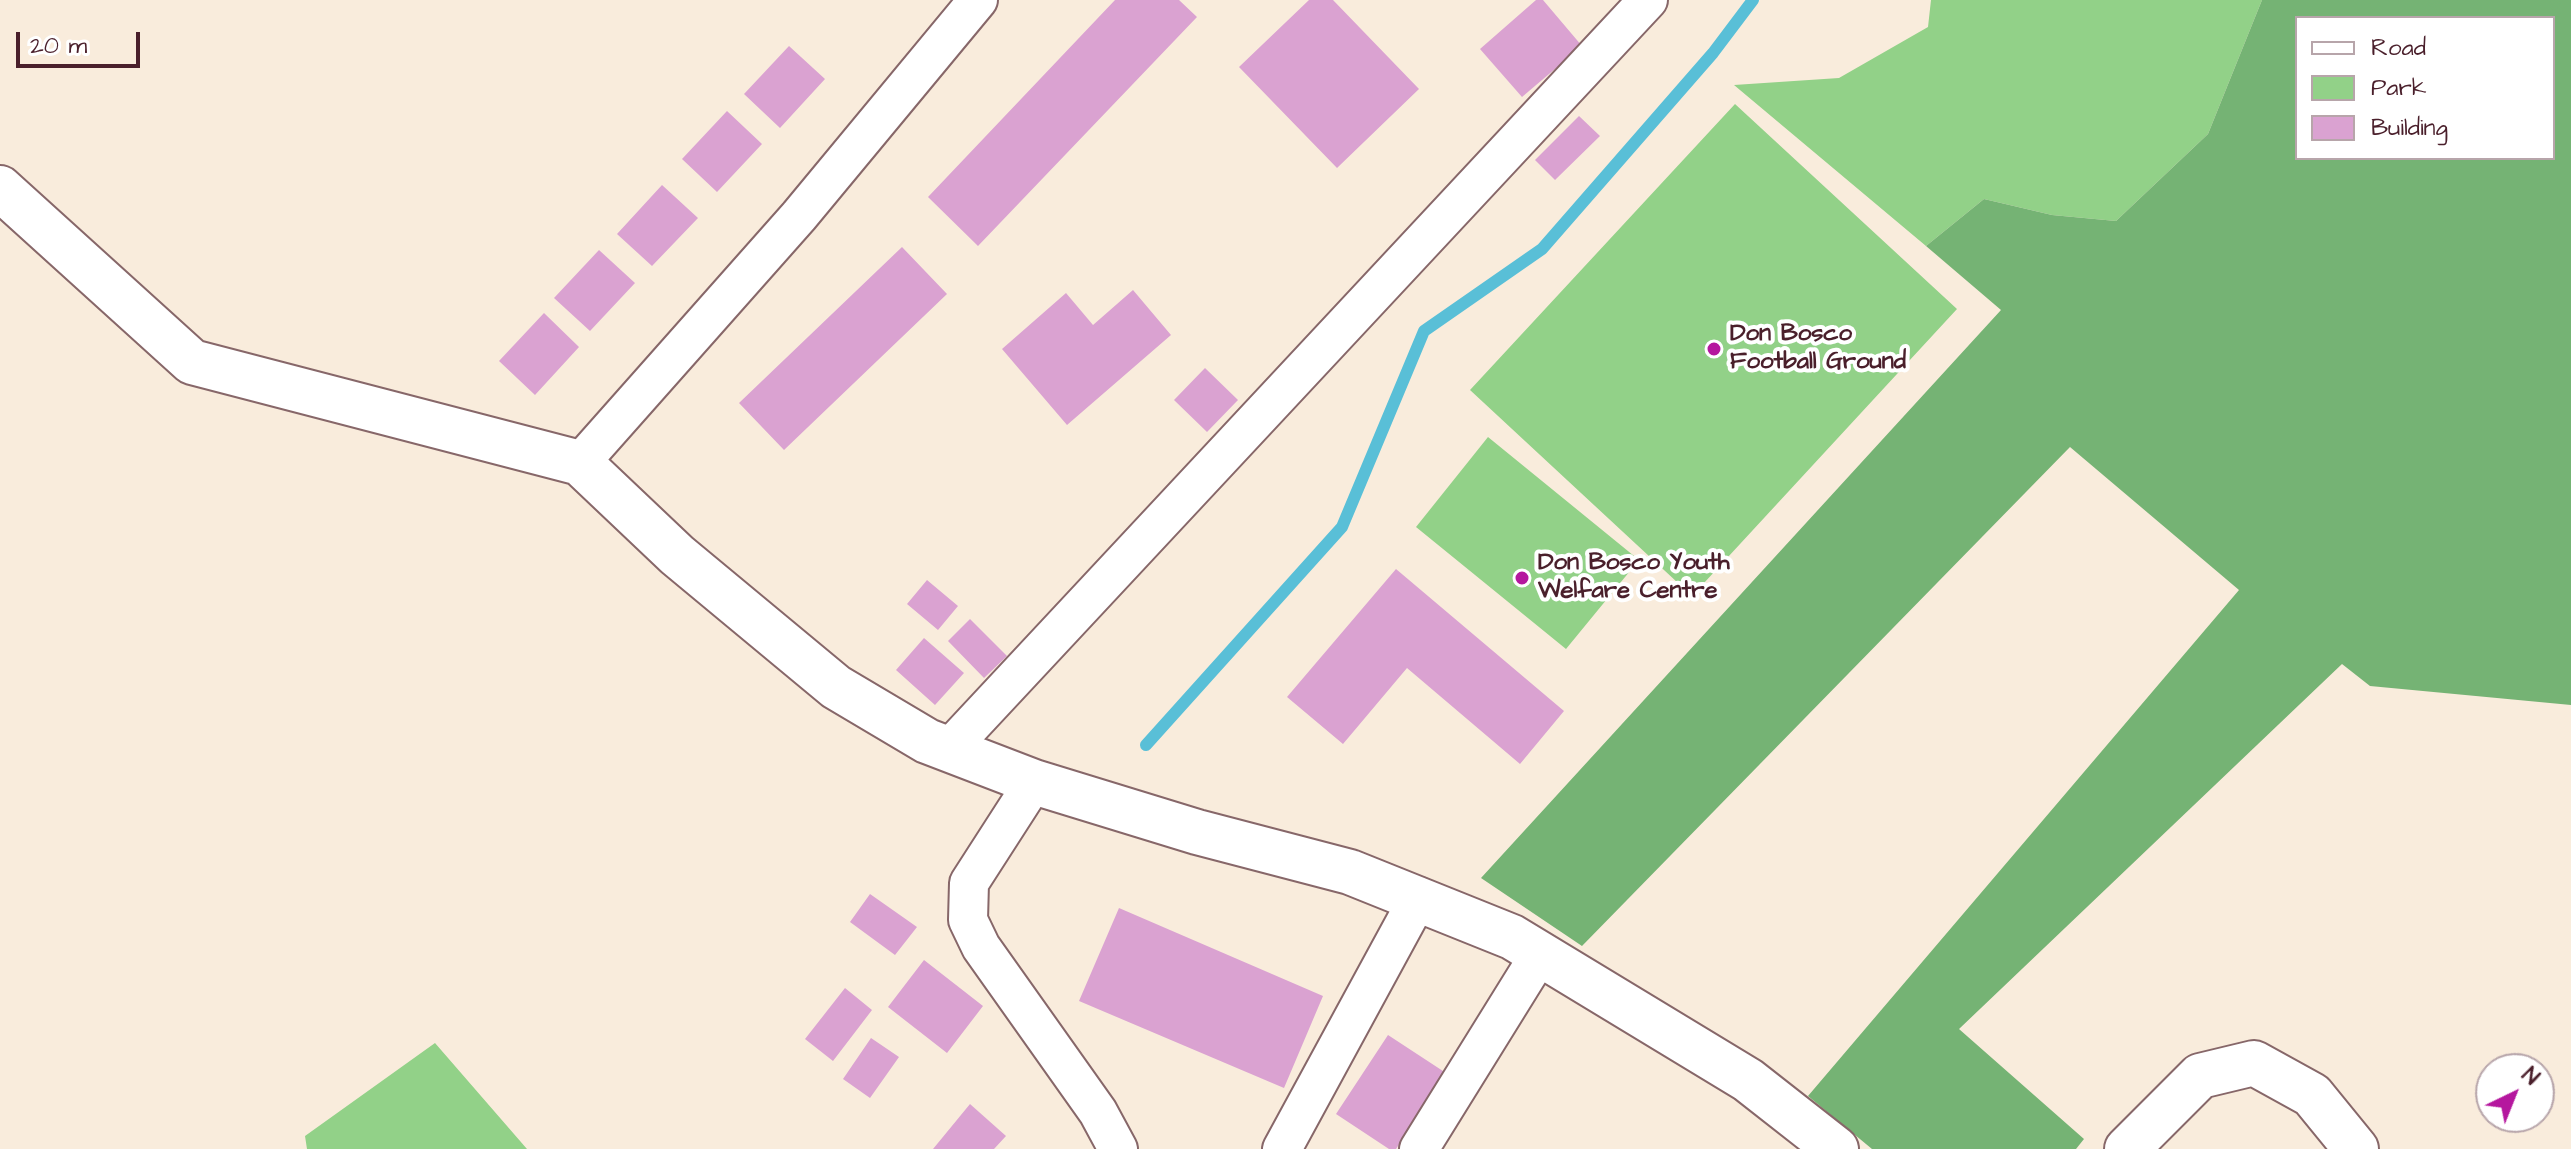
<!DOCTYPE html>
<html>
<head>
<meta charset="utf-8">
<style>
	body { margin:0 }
	#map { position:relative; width:2571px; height:1149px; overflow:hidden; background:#f9ecdc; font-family:"Architects Daughter",sans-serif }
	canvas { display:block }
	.legend { position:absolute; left:2295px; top:16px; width:260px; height:144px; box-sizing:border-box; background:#fff; border:2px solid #b7a5aa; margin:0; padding:10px 14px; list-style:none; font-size:24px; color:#4a1f2b }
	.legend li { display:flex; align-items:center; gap:16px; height:40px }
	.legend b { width:40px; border:2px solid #b7a5aa }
	.north { position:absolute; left:2475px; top:1053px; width:80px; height:80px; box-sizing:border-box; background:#fff; border:2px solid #b7a5aa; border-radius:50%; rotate:43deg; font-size:22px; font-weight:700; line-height:32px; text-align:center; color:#4a1f2b }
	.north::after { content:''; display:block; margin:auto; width:28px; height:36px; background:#b5179e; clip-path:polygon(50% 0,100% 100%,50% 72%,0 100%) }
	.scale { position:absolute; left:16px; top:32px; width:124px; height:36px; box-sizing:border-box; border:4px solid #4a1f2b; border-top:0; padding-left:10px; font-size:24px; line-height:28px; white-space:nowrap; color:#4a1f2b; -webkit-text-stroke:6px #fff; paint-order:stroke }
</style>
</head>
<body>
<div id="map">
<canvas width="2571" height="1149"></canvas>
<ul class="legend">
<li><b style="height:10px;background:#fff"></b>Road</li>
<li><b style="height:22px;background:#92d188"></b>Park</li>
<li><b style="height:22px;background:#daa2d1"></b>Building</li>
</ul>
<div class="north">N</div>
<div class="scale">20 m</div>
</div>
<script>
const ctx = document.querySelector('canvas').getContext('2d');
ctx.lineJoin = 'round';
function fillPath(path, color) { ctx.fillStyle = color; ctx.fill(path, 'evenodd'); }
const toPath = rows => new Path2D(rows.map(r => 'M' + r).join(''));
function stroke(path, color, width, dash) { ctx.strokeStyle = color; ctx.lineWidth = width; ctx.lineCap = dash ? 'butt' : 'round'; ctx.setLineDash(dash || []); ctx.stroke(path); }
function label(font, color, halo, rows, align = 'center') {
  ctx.font = font + ' "Architects Daughter",sans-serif'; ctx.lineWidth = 8; ctx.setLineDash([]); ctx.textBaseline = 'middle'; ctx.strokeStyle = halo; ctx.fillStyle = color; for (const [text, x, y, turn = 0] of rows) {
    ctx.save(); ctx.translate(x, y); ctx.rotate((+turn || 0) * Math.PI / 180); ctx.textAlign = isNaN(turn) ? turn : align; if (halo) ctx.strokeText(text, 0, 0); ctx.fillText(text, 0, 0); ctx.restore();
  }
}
const green = toPath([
	[1931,0,2262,0,2208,134,2116,221,2052,215,1984,199,1926,246,1734,85,1839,78,1928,27],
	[1735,104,1957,309,1692,596,1470,390],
	[1488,437,1639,560,1566,649,1416,527],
	[435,1043,527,1149,307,1149,305,1136]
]);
const forest = toPath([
	[2262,0,2571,0,2571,705,2370,686,2342,664,1959,1029,2084,1139,2076,1149,1872,1149,1808,1096,2239,590,2070,447,1582,946,1481,878,2001,310,1926,246,1984,199,2052,215,2116,221,2208,134],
	[2297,18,2553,18,2553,158,2297,158]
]);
const stream = toPath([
	[1146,745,1342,527,1424,331,1542,249,1713,53,1753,0]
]);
const building = toPath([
	[1115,0,1179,0,1197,17,978,246,928,197],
	[1309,0,1333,0,1419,89,1337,168,1239,67],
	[1536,0,1543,0,1582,46,1522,97,1480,49],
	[789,46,825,79,780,128,744,94],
	[727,111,762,144,717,192,682,159],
	[1579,116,1600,136,1555,180,1535,160],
	[662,185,698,218,652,266,617,234],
	[902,247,947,294,784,450,739,403],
	[599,250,635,283,590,331,554,298],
	[1133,290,1171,335,1067,425,1002,349,1066,293,1093,325],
	[544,313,579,347,535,395,499,361],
	[1205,368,1238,400,1207,432,1174,400],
	[1396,569,1564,711,1520,764,1407,668,1343,744,1287,697],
	[927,580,958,606,938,630,907,604],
	[970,619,1007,656,984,678,948,641],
	[924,638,964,673,935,705,896,670],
	[870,894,917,927,895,955,850,922],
	[1119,908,1323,996,1284,1088,1079,1001],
	[924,960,983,1006,947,1053,888,1007],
	[845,988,872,1010,833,1061,805,1039],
	[1388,1035,1446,1073,1396,1149,1389,1149,1336,1114],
	[871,1038,899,1057,870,1098,843,1079],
	[970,1104,1006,1136,994,1149,933,1149]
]);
const minor = toPath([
	[580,463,799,216,978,0],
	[949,749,1648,0],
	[1034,782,969,883,968,920,981,947,1098,1112,1118,1149],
	[1282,1149,1419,897],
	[1419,1149,1540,954]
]);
const tertiary = toPath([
	[0,188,192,362,580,463,677,555,836,687,927,741,1034,782,1197,832,1350,872,1512,937,1748,1080,1836,1149],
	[2127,1149,2200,1076,2254,1063,2312,1095,2356,1149]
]);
const markers = [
	[1714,349,8,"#b5179e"],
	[1522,578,8,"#b5179e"]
];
const poiNames = [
	["Don Bosco",1730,335],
	["Football Ground",1730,363],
	["Don Bosco Youth",1538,564],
	["Welfare Centre",1538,592]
];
fillPath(green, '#92d188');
fillPath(forest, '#75b374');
stroke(stream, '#59bfd7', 12);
fillPath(building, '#daa2d1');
stroke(minor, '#876769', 42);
stroke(tertiary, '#876769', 48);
stroke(minor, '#fff', 38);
stroke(tertiary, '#fff', 44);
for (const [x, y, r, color] of markers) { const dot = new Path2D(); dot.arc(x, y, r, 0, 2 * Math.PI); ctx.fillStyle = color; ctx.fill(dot); stroke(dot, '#fff', 3); }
label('bold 24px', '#4a1f2b', '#fff', poiNames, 'left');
</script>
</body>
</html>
